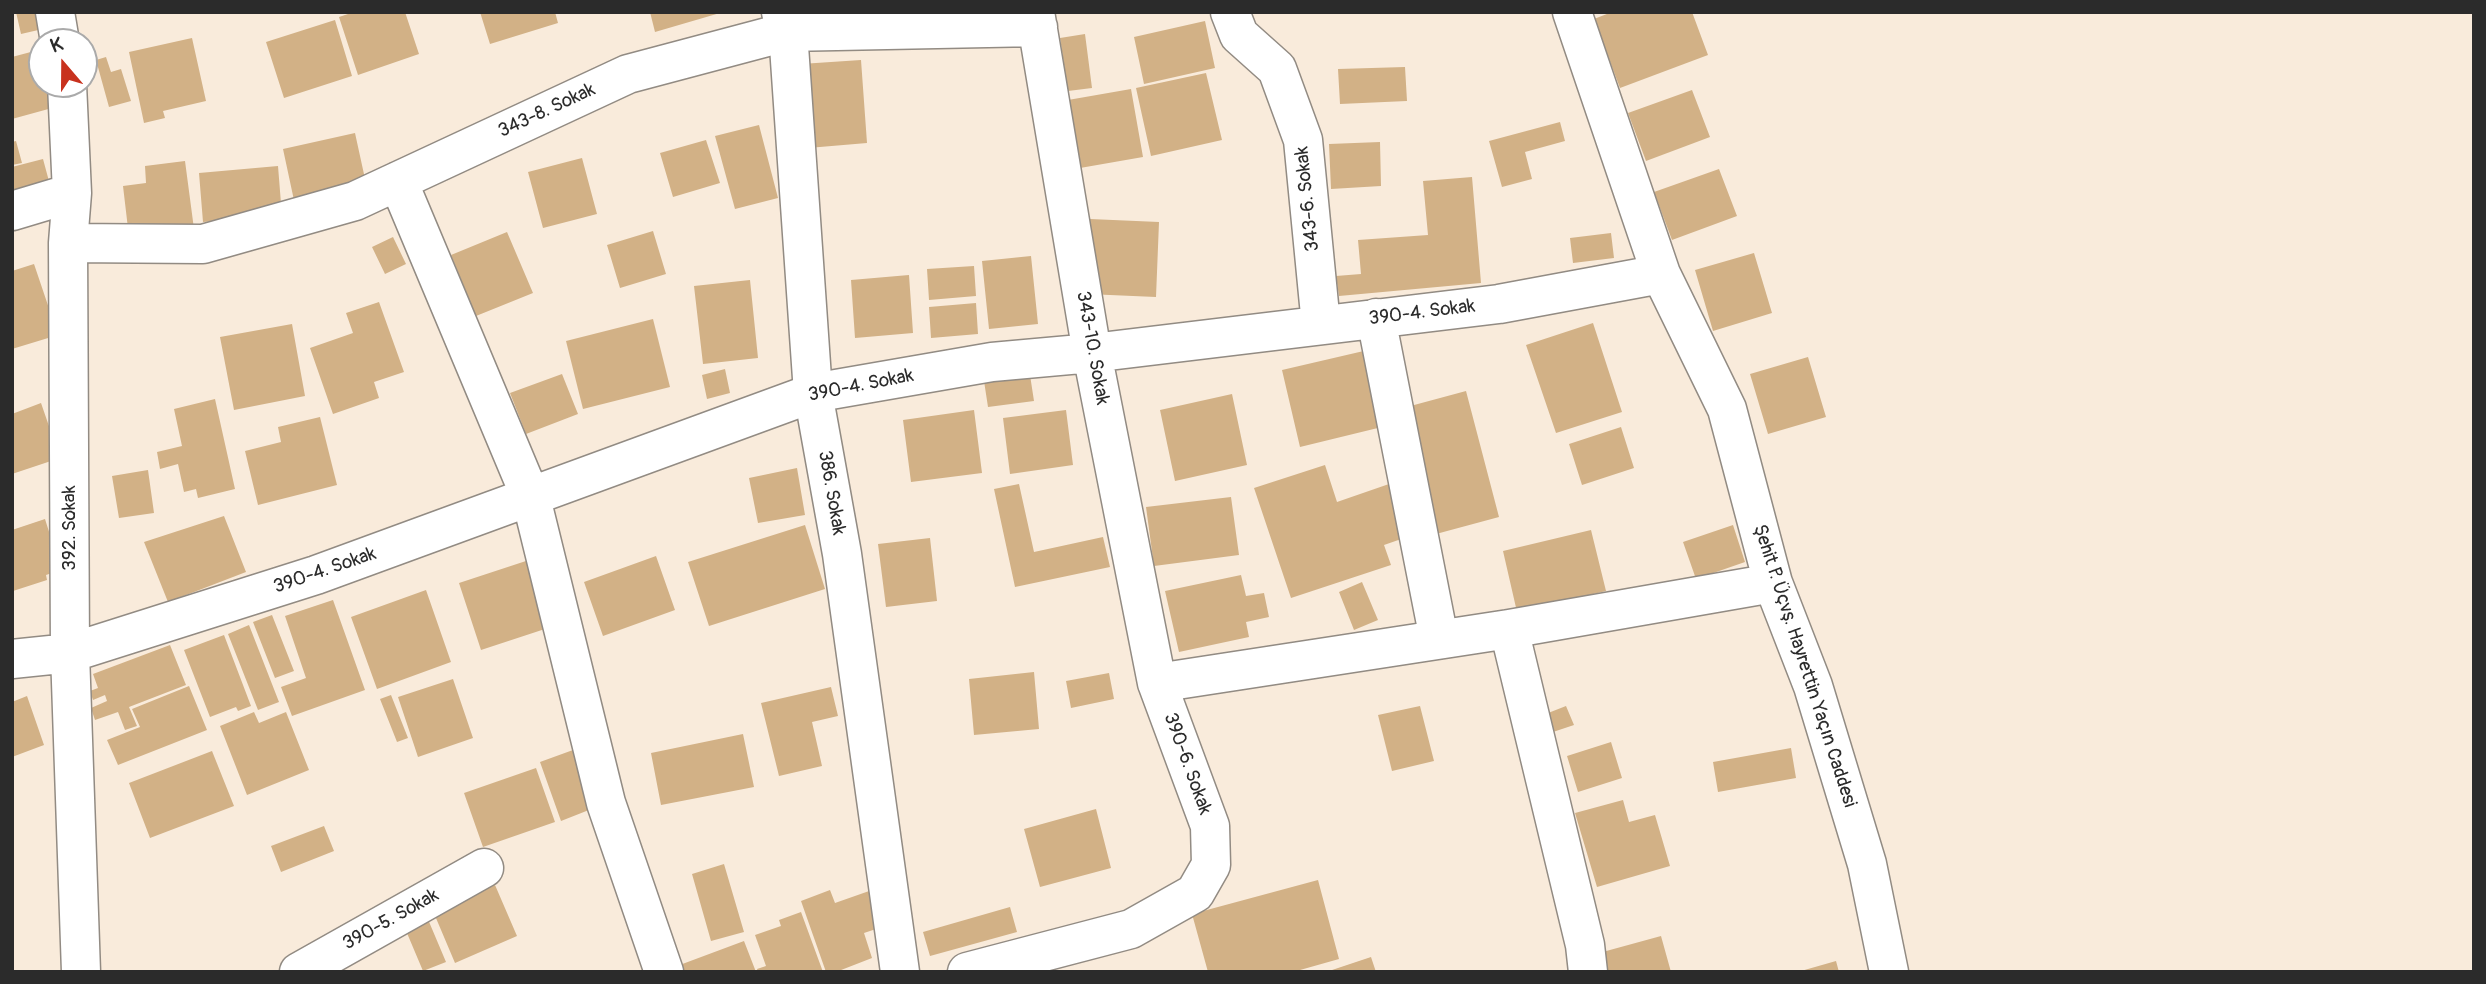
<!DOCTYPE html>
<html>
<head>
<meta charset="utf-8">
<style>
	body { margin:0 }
	#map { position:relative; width:2486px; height:984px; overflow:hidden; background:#f9ebdb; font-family:Pangolin,sans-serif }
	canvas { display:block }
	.frame { position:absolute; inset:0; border:14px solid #2b2b2b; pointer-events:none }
	.north { position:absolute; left:28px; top:28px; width:70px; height:70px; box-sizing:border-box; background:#fff; border:2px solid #aaa; border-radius:50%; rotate:340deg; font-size:19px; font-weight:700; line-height:28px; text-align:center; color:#2b2b2b }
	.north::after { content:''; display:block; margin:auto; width:24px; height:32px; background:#c8321e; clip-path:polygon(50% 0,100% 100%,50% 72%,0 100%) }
</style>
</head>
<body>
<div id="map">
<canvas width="2486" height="984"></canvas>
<div class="frame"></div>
<div class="north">K</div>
</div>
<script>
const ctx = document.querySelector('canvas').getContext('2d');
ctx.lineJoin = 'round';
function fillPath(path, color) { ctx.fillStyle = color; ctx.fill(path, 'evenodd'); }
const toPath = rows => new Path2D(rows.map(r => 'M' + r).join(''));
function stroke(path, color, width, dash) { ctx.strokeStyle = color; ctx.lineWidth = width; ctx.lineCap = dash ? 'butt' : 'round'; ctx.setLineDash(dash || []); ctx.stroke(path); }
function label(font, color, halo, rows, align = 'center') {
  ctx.font = font + ' Pangolin,sans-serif'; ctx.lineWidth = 7; ctx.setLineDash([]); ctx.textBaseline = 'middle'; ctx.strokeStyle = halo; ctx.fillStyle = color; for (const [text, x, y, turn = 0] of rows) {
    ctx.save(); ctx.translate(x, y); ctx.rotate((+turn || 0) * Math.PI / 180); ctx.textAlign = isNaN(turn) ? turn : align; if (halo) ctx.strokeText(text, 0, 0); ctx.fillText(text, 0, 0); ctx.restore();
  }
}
const building = toPath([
	[16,12,44,12,47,28,21,34],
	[354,12,405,12,419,54,358,75,339,17],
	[480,12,555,12,558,23,490,44],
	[650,12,720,12,720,13,655,32],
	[1612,12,1692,12,1708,55,1620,88,1594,19],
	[335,20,352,76,284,98,266,42],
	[1205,21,1215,68,1144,84,1134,37],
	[1085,34,1092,88,1068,91,1060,38],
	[192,38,206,101,163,111,165,118,144,123,129,52],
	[42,49,42,84,57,84,63,105,12,119,12,57],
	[106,57,111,72,121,69,131,101,109,107,96,60],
	[861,60,867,143,808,148,801,64],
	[1405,67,1407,101,1340,104,1338,69],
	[1206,73,1222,140,1151,156,1136,88],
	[1131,89,1143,157,1080,168,1068,100],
	[1692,90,1710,137,1646,161,1628,113],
	[1560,122,1565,141,1525,152,1532,179,1502,187,1489,141],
	[759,125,778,198,735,209,715,136],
	[355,133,367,188,295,205,283,149],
	[706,140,720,183,673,197,660,153],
	[16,141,22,163,12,165,12,142],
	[1380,142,1381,186,1331,189,1329,144],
	[582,158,597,214,543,228,528,172],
	[43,159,50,185,12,196,12,167],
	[185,161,194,229,129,237,123,186,146,183,145,166],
	[278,166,282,216,203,222,199,173],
	[1719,169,1737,216,1672,240,1654,192],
	[1472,177,1481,283,1339,296,1336,276,1361,274,1358,240,1428,235,1423,181],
	[1090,219,1159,222,1156,297,1087,294],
	[653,231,666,274,620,288,607,245],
	[507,232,533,293,476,316,451,255],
	[1611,233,1614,258,1573,263,1570,238],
	[393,237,406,264,385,274,372,247],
	[1754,253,1772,313,1713,331,1695,270],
	[1031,256,1038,324,989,329,982,261],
	[34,264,58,335,12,349,12,271],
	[974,266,976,296,929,300,927,269],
	[909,275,913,333,855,338,851,280],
	[750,280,758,358,703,364,694,286],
	[379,302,404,372,374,382,379,398,333,414,310,348,353,333,346,313],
	[976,303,978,334,931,338,929,307],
	[653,319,670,387,583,409,566,341],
	[1593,323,1622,412,1556,433,1526,345],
	[292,324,305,396,234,410,220,337],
	[1368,350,1386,426,1300,447,1282,370],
	[1808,357,1826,417,1768,434,1750,374],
	[725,369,730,393,707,399,702,375],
	[562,374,578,414,526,434,510,393],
	[1030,375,1034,401,988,407,984,381],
	[1466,391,1499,517,1436,534,1403,408],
	[1232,394,1247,465,1175,481,1160,410],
	[215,399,235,489,198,498,196,489,184,492,178,464,160,469,157,452,182,446,174,409],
	[41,403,60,458,12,474,12,414],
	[974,410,982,473,911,482,903,420],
	[1066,410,1073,465,1010,474,1003,418],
	[320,417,337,485,258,505,245,451,281,442,278,427],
	[1621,427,1634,468,1582,485,1569,444],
	[1325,465,1337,502,1389,484,1407,537,1384,545,1391,565,1291,598,1254,488],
	[797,468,805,515,758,523,749,478],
	[148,470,154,513,119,518,112,476],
	[1019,484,1034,552,1103,537,1110,567,1015,587,994,489],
	[1231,497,1239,555,1154,566,1146,507],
	[224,516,246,572,168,602,144,542],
	[45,519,61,570,46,575,47,580,13,591,12,530],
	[805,525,825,589,709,626,688,562],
	[1733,525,1745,562,1696,579,1683,542],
	[1591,530,1606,591,1517,612,1503,551],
	[930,538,937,601,886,607,878,544],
	[656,556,675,610,603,636,584,582],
	[529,560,551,627,481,650,459,583],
	[1241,575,1246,596,1264,593,1269,617,1246,622,1249,637,1179,652,1165,591],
	[1362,582,1378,620,1354,630,1339,592],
	[426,590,451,662,377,689,351,617],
	[333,600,365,690,292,716,281,687,306,678,285,616],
	[272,615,294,671,275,678,253,622],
	[249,625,279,702,258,710,228,634],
	[224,635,251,706,238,711,236,707,210,717,184,650],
	[170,645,186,685,129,707,137,726,125,730,118,712,95,720,91,708,107,701,105,695,93,700,90,691,98,688,93,674],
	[1034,672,1039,729,974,735,969,679],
	[1109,673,1114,699,1071,708,1066,681],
	[453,679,473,738,418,757,398,697],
	[189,686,207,730,118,765,107,740,140,727,132,709],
	[831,687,838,716,812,722,822,766,779,776,761,703],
	[391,695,408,738,397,742,380,699],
	[27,696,44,745,12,757,12,702],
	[1420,706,1434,761,1392,771,1378,715],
	[1566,706,1574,725,1550,733,1543,715],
	[254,712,259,723,286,712,309,770,247,795,220,726],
	[743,734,754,787,661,805,651,753],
	[1611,742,1622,778,1578,792,1567,756],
	[1791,748,1796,778,1718,792,1713,762],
	[573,750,594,808,561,821,540,762],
	[212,751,234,806,150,838,129,783],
	[536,768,555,822,483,847,464,793],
	[1623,800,1629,822,1655,815,1670,866,1597,887,1575,813],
	[1096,809,1111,868,1040,887,1024,829],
	[324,826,334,851,281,872,271,846],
	[724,864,744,932,711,941,692,874],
	[1318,880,1339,959,1293,972,1208,972,1192,914],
	[495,885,517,936,455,963,433,911],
	[830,890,835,903,872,890,885,926,864,933,872,958,836,972,826,972,801,901],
	[1010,907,1017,932,930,956,923,932],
	[801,912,823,972,758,972,757,969,766,966,755,935,781,926,779,920],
	[427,917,446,962,423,971,404,926],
	[1661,936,1671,972,1604,972,1599,953],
	[744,941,756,972,679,972,677,966],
	[1371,957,1376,972,1329,972,1329,971],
	[1836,961,1839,972,1801,972,1801,971]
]);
const minor = toPath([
	[55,12,60,42],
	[1230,12,1239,35,1277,69,1303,140,1321,325],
	[1572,12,1661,274,1727,409,1773,583,1813,686,1867,864,1889,972],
	[67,84,72,193,68,243,70,653,81,972],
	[398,181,531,498,606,803,664,972],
	[12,211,72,193],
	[68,243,203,244,355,201,628,74,786,32,1038,27],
	[1376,318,1439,639],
	[1509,629,1585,945,1588,972],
	[12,659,70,653,316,575,813,393,992,362,1092,353,1499,304,1661,274],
	[1157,683,1509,629,1773,583],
	[299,972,484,868],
	[967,972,1131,929,1195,893,1211,865,1210,826,1157,683,1092,353,1035,12]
]);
const tertiary = toPath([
	[781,12,789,46,813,393,842,554,900,972]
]);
const streetNames = [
	["343-8. Sokak",547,111,-25],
	["343-6. Sokak",1308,199,-96],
	["390-4. Sokak",1422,313,-7],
	["343-10. Sokak",1092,348,80],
	["390-4. Sokak",861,386,-11],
	["386. Sokak",831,493,80],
	["392. Sokak",70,528,-90],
	["390-4. Sokak",325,571,-19],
	["Şehit P. Üçvş. Hayrettin Yaçın Caddesi",1804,666,72],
	["390-6. Sokak",1187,764,70],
	["390-5. Sokak",391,920,-29]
];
fillPath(building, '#d2b186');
stroke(minor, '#928b83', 41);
stroke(tertiary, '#928b83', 41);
stroke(minor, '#fff', 38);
stroke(tertiary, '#fff', 38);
label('19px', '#2b2b2b', '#fff', streetNames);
</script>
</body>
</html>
